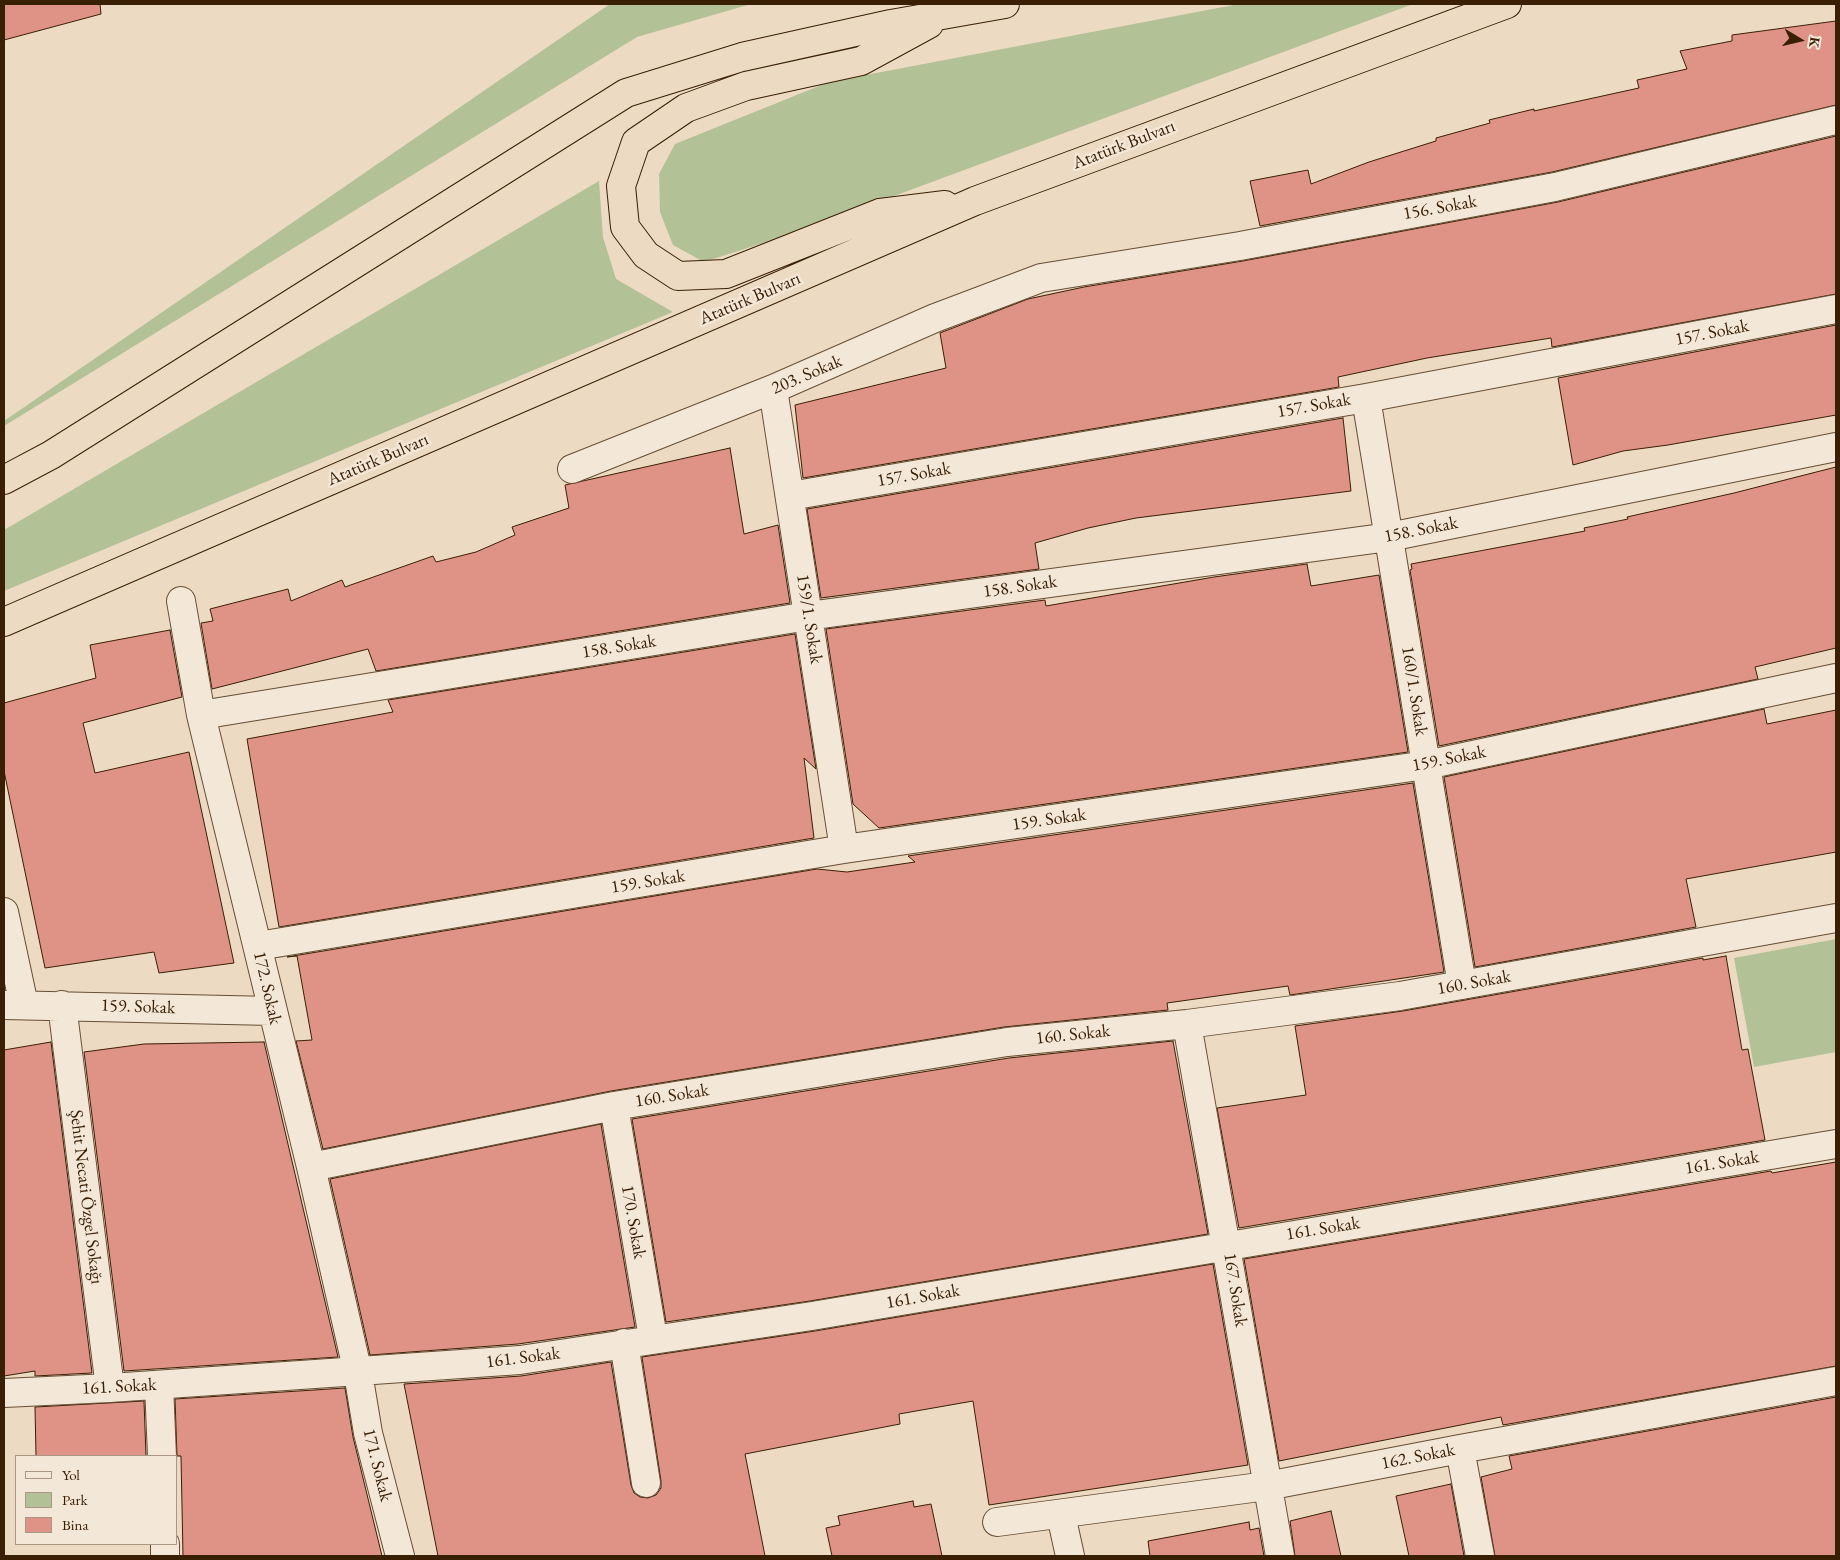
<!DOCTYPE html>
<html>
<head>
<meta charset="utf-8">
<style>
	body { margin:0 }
	#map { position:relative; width:1840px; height:1560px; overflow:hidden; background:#ecdac2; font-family:"EB Garamond",serif }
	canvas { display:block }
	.frame { position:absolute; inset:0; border:5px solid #391f04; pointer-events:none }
	.legend { position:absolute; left:15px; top:1455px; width:162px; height:90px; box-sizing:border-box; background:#f3e7d7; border:1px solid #a99783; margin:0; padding:6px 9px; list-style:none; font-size:15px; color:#391f04 }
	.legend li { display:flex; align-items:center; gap:10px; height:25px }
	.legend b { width:25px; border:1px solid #a99783 }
	.north { position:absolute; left:1775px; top:15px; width:50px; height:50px; -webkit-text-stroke:4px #f3e7d7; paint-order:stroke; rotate:99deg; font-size:14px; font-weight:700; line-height:20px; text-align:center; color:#391f04 }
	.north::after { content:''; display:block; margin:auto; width:18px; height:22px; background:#391f04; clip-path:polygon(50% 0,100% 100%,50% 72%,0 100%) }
</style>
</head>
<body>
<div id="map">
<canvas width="1840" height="1560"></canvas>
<div class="frame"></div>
<ul class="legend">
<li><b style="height:6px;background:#f3e7d7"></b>Yol</li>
<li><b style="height:14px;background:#b3c197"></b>Park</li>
<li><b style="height:14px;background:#df9286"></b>Bina</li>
</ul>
<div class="north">K</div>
</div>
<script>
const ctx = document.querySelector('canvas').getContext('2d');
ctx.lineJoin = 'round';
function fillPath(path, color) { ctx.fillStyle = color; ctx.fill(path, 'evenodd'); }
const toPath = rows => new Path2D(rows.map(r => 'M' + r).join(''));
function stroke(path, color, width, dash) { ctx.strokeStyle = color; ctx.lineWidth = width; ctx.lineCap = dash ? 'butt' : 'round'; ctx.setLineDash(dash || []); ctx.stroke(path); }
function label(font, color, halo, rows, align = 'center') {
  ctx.font = font + ' "EB Garamond",serif'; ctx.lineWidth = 5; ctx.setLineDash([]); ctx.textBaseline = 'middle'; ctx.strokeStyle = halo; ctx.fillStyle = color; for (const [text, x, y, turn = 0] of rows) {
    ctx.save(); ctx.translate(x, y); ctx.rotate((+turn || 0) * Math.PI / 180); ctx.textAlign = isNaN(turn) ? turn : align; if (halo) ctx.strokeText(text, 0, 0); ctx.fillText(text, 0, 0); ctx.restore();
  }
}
const green = toPath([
	[610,4,751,4,637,37,4,426,4,421],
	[1239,4,1413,4,794,233,704,262,673,245,660,212,659,174,675,144,829,82],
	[599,181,603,237,616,279,673,312,4,591,4,530],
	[1836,939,1836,1052,1754,1067,1734,958]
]);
const building = toPath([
	[4,4,100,4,101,14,4,40,4,4],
	[1836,21,1836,105,1552,172,1260,226,1250,181,1308,170,1311,184,1369,162,1436,141,1436,138,1490,123,1489,120,1534,109,1534,111,1639,88,1637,80,1687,69,1680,51,1732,41,1732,35,1836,21],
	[1836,136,1836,294,1552,347,1551,338,1427,358,1338,377,1339,387,803,478,795,405,946,368,940,333,1028,299,1084,287,1243,261,1558,202,1836,136],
	[1836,325,1836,415,1668,445,1623,451,1573,465,1558,378,1836,325],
	[1343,418,1351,491,1136,518,1088,528,1035,543,1039,569,821,598,807,509,1343,418],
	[730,448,744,534,778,525,790,603,376,671,368,649,212,689,201,623,213,621,210,609,288,589,291,601,342,580,345,587,433,556,436,562,476,552,515,535,512,527,569,508,565,485,730,448],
	[1836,467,1836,648,1755,667,1758,679,1439,746,1410,570,1412,569,1411,564,1585,531,1584,528,1628,519,1627,517,1734,493,1836,467],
	[1307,564,1311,586,1379,575,1408,752,879,828,853,804,826,629,1045,600,1046,606,1214,577,1307,564],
	[170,630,182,697,83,723,95,773,189,752,234,963,159,973,154,952,45,968,4,771,4,703,96,678,90,645,170,630],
	[795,634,816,769,804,758,814,838,279,927,247,739,393,712,388,700,795,634],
	[1764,709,1767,724,1836,710,1836,852,1686,879,1696,927,1475,967,1444,777,1764,709],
	[1413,783,1444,972,1290,995,1288,986,1167,1003,1168,1010,1004,1027,611,1091,323,1149,296,1041,312,1040,297,956,287,957,817,869,847,872,915,862,908,856,1413,783],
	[1726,956,1742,1050,1748,1049,1765,1140,1239,1228,1217,1108,1306,1095,1295,1026,1403,1011,1703,958,1703,960,1726,956],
	[1173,1041,1208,1234,810,1301,666,1322,632,1119,1009,1058,1173,1041],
	[51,1042,92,1373,35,1376,35,1371,4,1376,4,1050,51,1042],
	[264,1042,338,1357,124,1371,84,1052,144,1044,264,1042],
	[601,1124,635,1327,518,1344,370,1355,330,1179,601,1124],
	[1836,1162,1836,1366,1503,1425,1501,1417,1279,1461,1244,1259,1771,1171,1772,1173,1836,1162],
	[1213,1264,1248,1465,989,1505,973,1401,899,1414,900,1424,745,1454,765,1556,438,1556,404,1384,521,1376,611,1362,631,1485,634,1493,640,1497,648,1498,656,1495,661,1488,661,1481,642,1357,815,1331,1213,1264],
	[345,1388,353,1437,382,1556,183,1556,181,1456,177,1456,175,1399,345,1388],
	[1836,1397,1836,1556,1495,1556,1481,1477,1512,1469,1509,1456,1836,1397],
	[144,1401,146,1456,36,1456,35,1407,144,1401],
	[1451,1484,1464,1556,1409,1556,1396,1496,1451,1484],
	[913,1501,914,1507,931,1504,942,1556,832,1556,826,1528,840,1525,838,1516,913,1501],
	[1331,1511,1341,1556,1295,1556,1290,1521,1331,1511],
	[1249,1522,1250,1530,1259,1528,1264,1556,1150,1556,1148,1541,1249,1522]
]);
const street = toPath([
	[773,389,844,849],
	[1366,398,1462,985],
	[572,469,773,389,935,318,1041,278,1240,246,1555,187,1836,120],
	[790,496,1366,398,1836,309],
	[181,601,201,715,311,1167,358,1373,368,1433,400,1556],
	[201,715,808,616,1389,537,1836,447],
	[4,912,24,1005],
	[258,946,844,849,1426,765,1836,678],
	[4,1005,272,1011],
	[62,1005,110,1388],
	[1187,1024,1280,1556],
	[614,1106,653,1338],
	[311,1167,614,1106,1007,1042,1187,1024,1400,996,1836,918],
	[624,1343,646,1483],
	[159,1385,162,1456],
	[4,1393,110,1388,520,1360,812,1316,1836,1144],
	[1460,1449,1480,1556],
	[1061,1515,1070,1556],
	[997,1522,1267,1486,1460,1449,1836,1381],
	[165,1544,165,1556]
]);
const highway = toPath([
	[929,24,861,61,746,86,686,108,636,142,621,186,625,227,646,255,678,276,726,274,880,213,945,205],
	[4,480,51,455,626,93,742,57,891,24,1005,4],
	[4,622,975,201,1507,4]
]);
const streetNames = [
	["Atatürk Bulvarı",1124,145,-21],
	["156. Sokak",1440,208,-10],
	["Atatürk Bulvarı",750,299,-23],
	["157. Sokak",1712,333,-11],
	["203. Sokak",807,375,-23],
	["157. Sokak",1314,406,-10],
	["Atatürk Bulvarı",378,460,-23],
	["157. Sokak",914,475,-10],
	["158. Sokak",1421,530,-11],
	["158. Sokak",1020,587,-8],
	["159/1. Sokak",809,619,81],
	["158. Sokak",619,647,-9],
	["160/1. Sokak",1414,691,81],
	["159. Sokak",1449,759,-11],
	["159. Sokak",1049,820,-8],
	["159. Sokak",648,882,-9],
	["160. Sokak",1474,983,-10],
	["172. Sokak",267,988,77],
	["159. Sokak",138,1007,2],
	["160. Sokak",1073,1035,-6],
	["160. Sokak",672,1096,-9],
	["161. Sokak",1722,1163,-9],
	["Şehit Necati Özgel Sokağı",86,1197,83],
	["170. Sokak",633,1222,80],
	["161. Sokak",1323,1229,-9],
	["167. Sokak",1235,1290,81],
	["161. Sokak",923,1297,-10],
	["161. Sokak",523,1358,-7],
	["161. Sokak",119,1387,-3],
	["162. Sokak",1418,1457,-11],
	["171. Sokak",377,1465,76]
];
fillPath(green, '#b3c197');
fillPath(building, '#df9286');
stroke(building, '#391f04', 1);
stroke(street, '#664e34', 30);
stroke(highway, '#391f04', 30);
stroke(street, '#f3e7d7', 28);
stroke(highway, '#ecdac2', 28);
label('18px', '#391f04', '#f3e7d7', streetNames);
</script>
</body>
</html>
